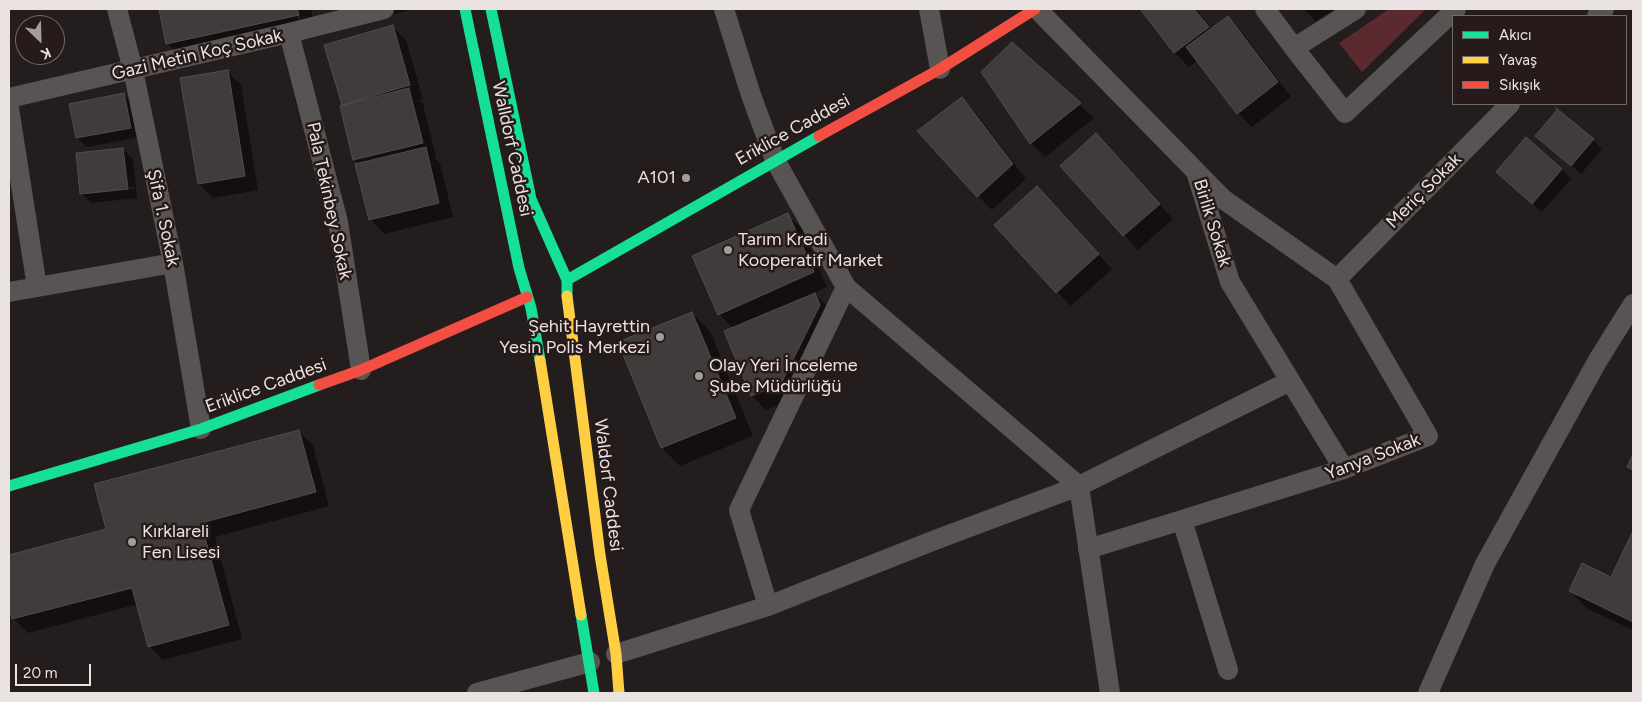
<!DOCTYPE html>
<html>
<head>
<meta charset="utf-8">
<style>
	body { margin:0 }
	#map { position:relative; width:1642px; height:702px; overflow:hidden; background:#241d1d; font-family:Figtree,sans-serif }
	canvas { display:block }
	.frame { position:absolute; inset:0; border:10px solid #ebe2e2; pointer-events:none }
	.legend { position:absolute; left:1452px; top:15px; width:175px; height:90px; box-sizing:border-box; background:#271a1a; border:1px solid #756a6a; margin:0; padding:6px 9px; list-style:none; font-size:15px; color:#ebe2e2 }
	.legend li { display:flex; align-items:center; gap:10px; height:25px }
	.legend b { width:25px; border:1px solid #756a6a }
	.north { position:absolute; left:15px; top:15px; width:50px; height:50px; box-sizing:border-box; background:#271a1a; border:1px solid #756a6a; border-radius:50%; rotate:156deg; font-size:14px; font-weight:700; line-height:20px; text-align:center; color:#ebe2e2 }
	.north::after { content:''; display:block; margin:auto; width:18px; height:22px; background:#a59d9d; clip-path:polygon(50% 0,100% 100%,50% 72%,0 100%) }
	.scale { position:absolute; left:15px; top:664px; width:76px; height:22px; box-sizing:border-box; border:2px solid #ebe2e2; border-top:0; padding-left:6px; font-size:15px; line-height:18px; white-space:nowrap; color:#ebe2e2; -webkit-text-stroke:4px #271a1a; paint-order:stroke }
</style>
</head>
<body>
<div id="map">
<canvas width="1642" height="702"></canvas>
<div class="frame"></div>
<ul class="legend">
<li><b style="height:6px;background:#16e098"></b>Akıcı</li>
<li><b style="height:6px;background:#ffcf43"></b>Yavaş</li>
<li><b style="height:6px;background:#f24e42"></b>Sıkışık</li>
</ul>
<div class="north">K</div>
<div class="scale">20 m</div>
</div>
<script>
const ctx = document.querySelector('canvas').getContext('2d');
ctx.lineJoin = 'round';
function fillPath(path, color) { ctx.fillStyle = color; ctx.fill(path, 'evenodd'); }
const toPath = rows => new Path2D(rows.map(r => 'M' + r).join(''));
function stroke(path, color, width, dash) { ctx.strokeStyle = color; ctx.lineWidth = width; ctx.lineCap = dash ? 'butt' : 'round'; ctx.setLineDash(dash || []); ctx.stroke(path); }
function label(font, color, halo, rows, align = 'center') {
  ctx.font = font + ' Figtree,sans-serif'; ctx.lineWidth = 5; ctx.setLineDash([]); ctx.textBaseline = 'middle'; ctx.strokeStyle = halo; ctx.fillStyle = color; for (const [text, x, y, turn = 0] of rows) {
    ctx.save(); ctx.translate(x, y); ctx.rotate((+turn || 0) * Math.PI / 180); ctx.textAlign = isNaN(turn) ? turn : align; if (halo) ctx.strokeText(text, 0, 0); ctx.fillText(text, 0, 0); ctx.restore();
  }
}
const green = toPath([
	[1389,9,1426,9,1362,72,1339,43]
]);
const shadow = toPath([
	[160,9,296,9,299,21,301,21,298,9,311,9,316,33,186,62,168,44],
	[334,9,414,9,351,25],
	[1141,9,1196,9,1212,29,1227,17,1242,32,1291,97,1252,127,1238,113,1198,60,1189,67,1175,53],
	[1303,9,1335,9,1316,21],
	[392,26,406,40,423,99,419,100,423,104,436,157,434,157,440,163,453,217,384,234,370,219,360,165,354,159,343,106,326,45],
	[1012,44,1094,118,1045,157,1031,143,982,72],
	[227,71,241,85,258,190,213,198,199,184,182,79],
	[124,95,134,104,140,137,87,147,77,138],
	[962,98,976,113,1026,179,992,210,978,196],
	[1096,135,1173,219,1138,250,1061,166],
	[1537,136,1593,140,1602,149,1581,174],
	[123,149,133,159,137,198,91,203,81,193],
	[134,187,134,189,88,194,88,192],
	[1562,169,1571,179,1542,212,1507,181],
	[1051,202,1112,269,1071,306,1057,292],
	[787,215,802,229,827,287,814,293,829,308,795,398,766,410,752,396,726,331,733,328,719,314],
	[692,313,710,331,753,436,680,466,662,448],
	[298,431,313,445,329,506,215,537,242,639,163,660,149,646,138,604,28,633,14,619,9,600,9,556,107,530],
	[1633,533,1633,630,1588,609,1570,591,1612,579]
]);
const building = toPath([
	[159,9,297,9,299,15,166,44,159,9],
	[1140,9,1194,9,1209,27,1174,53,1140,9],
	[1228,16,1278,82,1237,114,1186,47,1228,16],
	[393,25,410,85,342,105,324,45,393,25],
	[1012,42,1081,103,1030,144,981,72,1012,42],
	[228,70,245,176,198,184,180,78,228,70],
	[409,88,423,143,353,160,340,106,409,88],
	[124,93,131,128,76,138,69,104,124,93],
	[962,97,1013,164,977,197,917,131,962,97],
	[1556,108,1594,139,1571,166,1535,136,1557,110,1556,108],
	[1096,133,1160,204,1123,236,1060,166,1096,133],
	[1526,137,1562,169,1532,204,1496,172,1526,137],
	[426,147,439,203,369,220,355,164,426,147],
	[123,148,128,189,80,194,76,153,123,148],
	[1037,186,1099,254,1056,293,994,225,1037,186],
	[788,213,814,272,718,315,692,256,788,213],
	[815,293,820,305,781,384,751,396,724,331,815,293],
	[692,312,736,418,661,448,618,342,692,312],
	[299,430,316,492,201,523,229,625,148,647,132,588,12,619,9,605,9,555,106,529,94,484,299,430],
	[1633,454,1633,470,1627,467,1633,454],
	[1633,531,1633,622,1569,591,1582,563,1611,577,1633,531]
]);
const street = toPath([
	[117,9,133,70,173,263,201,429],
	[724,9,751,95,775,160,846,287,1079,486,1110,693],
	[929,9,940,69],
	[1037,9,1223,199,1337,279,1428,436,1344,469,1182,520,1228,670],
	[1265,9,1294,48,1356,9],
	[1597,16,1604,9],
	[289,33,338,222,361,370],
	[1294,48,1345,113,1456,9],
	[9,98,289,33,384,9],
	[9,108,37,287],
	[1197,175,1230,282,1344,469],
	[1337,279,1510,104],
	[9,292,173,263],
	[1088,549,1182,520],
	[768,606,739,510,846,287],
	[616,654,768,606,935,540,1079,486,1290,381],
	[477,693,590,662],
	[1428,693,1485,564,1598,360,1633,304]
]);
const fast = toPath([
	[465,9,519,268,531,308,540,360],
	[491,9,531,199,567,280,567,296],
	[567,280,819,136],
	[9,486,201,429,319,385],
	[581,615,594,693]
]);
const slow = toPath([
	[567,296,600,555,616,654,619,693],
	[540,360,581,615]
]);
const jam = toPath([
	[819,136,940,69,1035,9],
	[319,385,361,370,527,297]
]);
const markers = [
	[686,178,5,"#a59d9d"],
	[728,250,5,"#a59d9d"],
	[660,337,5,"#a59d9d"],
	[699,376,5,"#a59d9d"],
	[132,542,5,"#a59d9d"]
];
const streetNames = [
	["Gazi Metin Koç Sokak",197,55,-13],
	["Eriklice Caddesi",793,130,-29],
	["Walldorf Caddesi",512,149,78],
	["Meriç Sokak",1424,191,-45],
	["Pala Tekinbey Sokak",329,201,78],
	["Şifa 1. Sokak",163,218,78],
	["Birlik Sokak",1212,223,73],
	["Eriklice Caddesi",266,386,-20],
	["Yanya Sokak",1373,457,-21],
	["Waldorf Caddesi",608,485,83]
];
const poiNames = [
	["A101",676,178,"right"],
	["Tarım Kredi",738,240],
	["Kooperatif Market",738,261],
	["Şehit Hayrettin",650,327,"right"],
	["Yesin Polis Merkezi",650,348,"right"],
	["Olay Yeri İnceleme",709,366],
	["Şube Müdürlüğü",709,387],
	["Kırklareli",142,532],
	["Fen Lisesi",142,553]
];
fillPath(green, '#5a2a2e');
fillPath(shadow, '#0007');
fillPath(building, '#413c3c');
stroke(building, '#524c4c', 1);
stroke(street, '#585454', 20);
stroke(fast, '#16e098', 11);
stroke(slow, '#ffcf43', 11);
stroke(jam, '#f24e42', 11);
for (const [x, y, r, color] of markers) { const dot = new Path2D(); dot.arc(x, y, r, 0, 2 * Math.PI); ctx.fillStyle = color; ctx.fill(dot); stroke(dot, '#271a1a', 2); }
label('18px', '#ebe2e2', '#271a1a', streetNames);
label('18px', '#ebe2e2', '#271a1a', poiNames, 'left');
</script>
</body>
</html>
